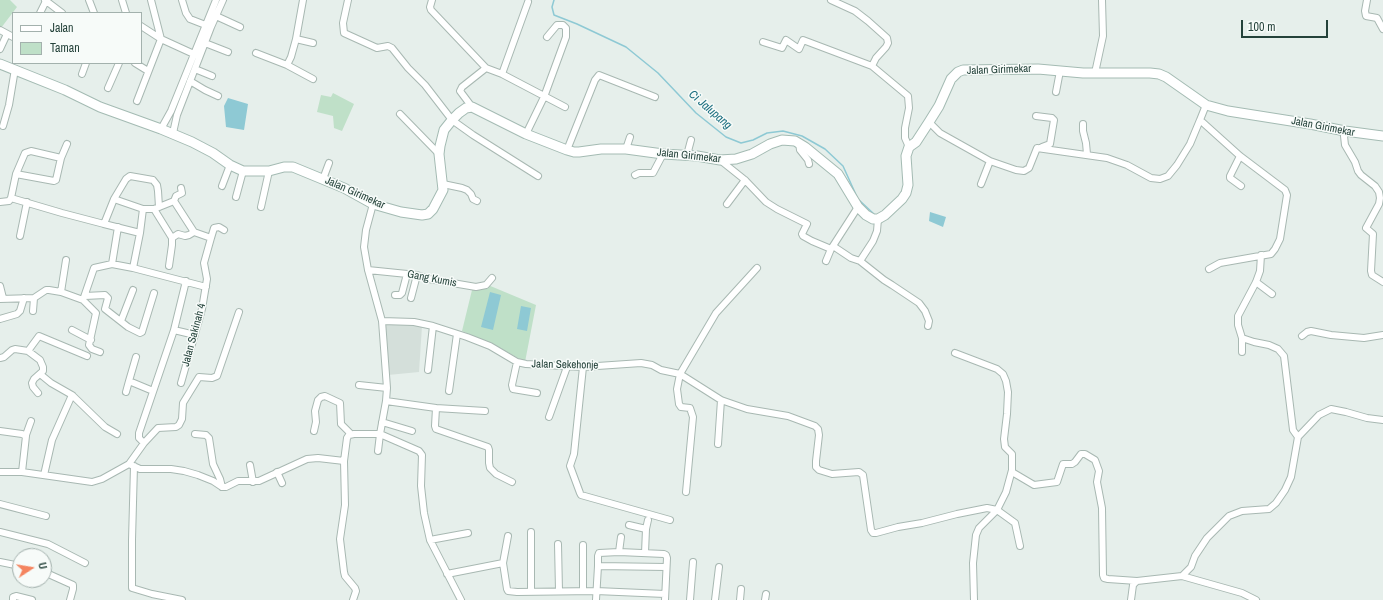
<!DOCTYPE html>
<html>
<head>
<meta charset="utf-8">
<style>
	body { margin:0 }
	#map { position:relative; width:1383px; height:600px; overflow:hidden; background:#e6efeb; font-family:"Archivo Narrow",sans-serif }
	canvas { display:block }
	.legend { position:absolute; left:12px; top:12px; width:130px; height:52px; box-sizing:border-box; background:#f7fbf9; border:1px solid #a3b1ad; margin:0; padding:5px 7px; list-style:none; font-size:12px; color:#24423a }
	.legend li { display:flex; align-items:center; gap:8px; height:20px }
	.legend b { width:20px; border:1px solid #a3b1ad }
	.north { position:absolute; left:12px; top:548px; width:40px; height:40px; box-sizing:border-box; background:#f7fbf9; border:1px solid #a3b1ad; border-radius:50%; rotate:78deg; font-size:11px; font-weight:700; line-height:16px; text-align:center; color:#24423a }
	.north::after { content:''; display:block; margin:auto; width:14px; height:18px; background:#f4845f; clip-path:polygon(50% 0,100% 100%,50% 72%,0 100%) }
	.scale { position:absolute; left:1241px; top:20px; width:87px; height:18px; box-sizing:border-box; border:2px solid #24423a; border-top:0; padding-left:5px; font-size:12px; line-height:14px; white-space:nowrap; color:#24423a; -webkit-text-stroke:3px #f7fbf9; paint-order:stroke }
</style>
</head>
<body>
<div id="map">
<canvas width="1383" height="600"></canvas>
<ul class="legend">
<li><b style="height:5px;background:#fff"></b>Jalan</li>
<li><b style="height:11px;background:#bfe0c8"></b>Taman</li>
</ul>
<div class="north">U</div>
<div class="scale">100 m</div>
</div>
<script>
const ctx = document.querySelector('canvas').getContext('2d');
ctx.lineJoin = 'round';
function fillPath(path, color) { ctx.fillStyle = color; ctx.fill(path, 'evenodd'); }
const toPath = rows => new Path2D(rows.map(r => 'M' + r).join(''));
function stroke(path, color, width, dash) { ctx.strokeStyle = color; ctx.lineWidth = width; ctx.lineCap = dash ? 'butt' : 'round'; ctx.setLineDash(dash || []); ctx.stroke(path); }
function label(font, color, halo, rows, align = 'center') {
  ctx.font = font + ' "Archivo Narrow",sans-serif'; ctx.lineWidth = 3; ctx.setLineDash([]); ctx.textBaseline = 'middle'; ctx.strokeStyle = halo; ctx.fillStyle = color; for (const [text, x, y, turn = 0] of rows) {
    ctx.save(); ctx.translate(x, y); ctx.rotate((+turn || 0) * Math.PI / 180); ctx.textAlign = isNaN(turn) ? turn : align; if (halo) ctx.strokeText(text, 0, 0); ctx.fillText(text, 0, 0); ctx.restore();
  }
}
const built = toPath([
	[410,324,422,326,419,372,388,375,384,325]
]);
const green = toPath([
	[0,0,10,0,17,7,1,28,0,27],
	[333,93,354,104,342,131,334,128,333,116,317,112,321,95,331,97],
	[488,285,536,305,525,362,500,348,462,331,472,290]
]);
const water = toPath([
	[228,98,248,104,244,130,226,127,224,106],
	[930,212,946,217,943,227,929,221],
	[490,292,501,295,493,330,481,327],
	[521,306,531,308,527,331,517,329]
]);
const stream = toPath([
	[554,0,552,7,554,15,577,24,626,47,658,73,696,113,726,137,741,143,753,140,767,133,783,131,802,136,825,149,843,166,857,197],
	[859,200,875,215]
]);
const street = toPath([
	[45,0,62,13],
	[89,0,94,13],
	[122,0,126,13],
	[151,0,161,39],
	[182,0,186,13,190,19,208,26],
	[348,0,343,23,344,33,377,48,388,46,392,48,408,68,425,85,452,120,473,135,538,176],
	[432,0,430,7,431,10,486,68,502,74,565,107],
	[831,0,855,11,868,21,887,38,888,43,886,47,876,58,872,66,908,96,909,108,905,128,905,138,909,147],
	[1367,0,1365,11,1366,16,1377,18,1383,29],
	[40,13,46,1],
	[216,16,240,27],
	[141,26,161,39,196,55],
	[0,30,13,37],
	[296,39,313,43],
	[763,42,782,48,786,40,799,49,803,40,872,66],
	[205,43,228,52],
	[0,49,7,34],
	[256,53,287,65,313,79],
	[135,63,148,71],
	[287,65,291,57,296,39,303,0],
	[195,69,212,76],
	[1095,73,1103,36,1102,0],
	[82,74,86,63],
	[502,74,528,2],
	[190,81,205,90,218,96],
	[108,88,119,63],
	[1056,92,1060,71],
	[137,101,161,39],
	[1206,105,1200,120,1240,156,1285,190,1287,195,1280,239,1275,249,1271,254,1220,263,1209,269],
	[472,107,460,91,462,87,486,68],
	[400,114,439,154],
	[1036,116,1052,118,1054,120,1050,144,1042,147],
	[929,122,940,133,990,161],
	[1083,124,1083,131,1086,143,1087,154],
	[3,126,9,105,15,69],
	[161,129,171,111,216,0],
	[1345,131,1344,136,1345,145,1355,162,1358,171,1361,175,1375,186,1379,192,1380,198,1379,204,1366,228,1373,234,1371,271,1372,275,1383,282],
	[173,133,177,115,211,27,223,0],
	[526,134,544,97,566,37,566,28,563,25,557,25,547,37],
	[799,143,800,150,808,160,809,164],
	[626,149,630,137],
	[567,150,595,80,599,75,655,97],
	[687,155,691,140],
	[1240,156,1230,176,1230,178,1241,186],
	[720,160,745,180,766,202,777,209,807,224,802,234,803,236,812,241,831,249],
	[16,174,54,181,56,180,61,158,67,144],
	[635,175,639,173,653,173,663,154],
	[323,179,329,163],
	[443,184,462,188,467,190,471,194,473,199,477,201],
	[981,184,990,161,1016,170,1024,171,1029,168,1037,148,1107,158,1127,165,1151,178,1160,179,1168,176,1177,165,1190,144,1200,120],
	[222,186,230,165],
	[236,197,243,171],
	[11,198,62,213,104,224,114,199,143,209,154,209,174,201,194,232,211,238,204,263,207,279,202,309,181,383],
	[114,199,126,179,130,176,153,180,157,185,158,191,159,207],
	[174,201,176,196,182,193,181,188],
	[0,202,9,201,11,198,16,174,25,153,31,151,61,158],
	[373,204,366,230,364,247,368,270,382,321,387,388,386,401,380,434,378,451],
	[727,204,745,180],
	[261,207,269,171],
	[154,209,172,238,172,245,169,266],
	[104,224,140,233],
	[20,236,27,202],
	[172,238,178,234,185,236,189,235,194,232],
	[211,238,214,228,219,227,224,230],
	[833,246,851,258,860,261,884,280,892,285,919,303,925,311,929,321,928,326],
	[1261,255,1260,271,1256,282,1238,316,1238,325,1242,338,1254,342,1269,345,1278,349,1284,356,1293,430,1298,437,1319,415,1331,409,1346,412,1367,418,1383,420],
	[826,261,831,249,858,207],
	[860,261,873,241,877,231,878,219],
	[112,264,118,227],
	[133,268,140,233,143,209],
	[368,270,417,275,429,279,476,287,486,285,492,278],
	[1256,282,1272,294],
	[0,286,3,298],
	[61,292,66,260],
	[395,295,400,295,402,293,407,274],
	[85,296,105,295,108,298,105,309,128,327,140,333,142,332,154,293],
	[411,298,417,275],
	[0,299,34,298,46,290,49,290,61,292,83,300,94,268,112,264,133,268,206,287],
	[83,300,96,313,89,345,92,349,100,352],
	[33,311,34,298],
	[0,319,17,314,20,311,24,298],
	[121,321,133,290],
	[382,321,414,322,433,326,467,337,490,346,517,362,526,364,583,367,641,363,652,365,661,370,680,374,721,400,747,409,788,416,815,426,818,429,819,435,816,461,816,467,819,470,832,474,859,472,863,475,871,530,873,533,876,533,898,527,922,523,957,514,987,508,997,510,1015,523,1020,546],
	[72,330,91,340],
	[174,330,195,335],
	[1302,336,1307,332,1311,331,1331,335,1364,338,1383,335],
	[28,351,40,360,43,367,43,371,34,379,32,383,33,387,38,393],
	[1242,352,1242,338],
	[955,353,997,369,1003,374,1006,381,1008,392,1007,414,1004,439,1005,447,1012,454,1012,470,1006,492,997,510,979,528,976,535,973,563,974,600],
	[0,358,4,357,12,350,15,349,28,351,39,336,87,356],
	[517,362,512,385,513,389,537,393],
	[583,367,574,454,570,466,580,493,581,495,670,520],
	[428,370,433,326],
	[40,374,51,383,72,395,105,427,117,434],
	[129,381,136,357],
	[359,385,387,388],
	[449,391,457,334],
	[126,392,129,381,153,391],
	[386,401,436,408,435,426,436,429,488,447,489,450,489,463,490,468,496,474,512,482],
	[436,408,485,411],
	[549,417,567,367],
	[382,422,412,431],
	[0,431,22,434,26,436,22,472],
	[314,431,316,422,315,411,318,400,321,397,325,396,340,403,341,424,351,434],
	[195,434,206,435,209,438,213,464,220,479,222,487],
	[26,435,31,421],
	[144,443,139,438,139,433,174,330,186,281],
	[718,444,721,400],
	[344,461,345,505,340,539,344,572,345,576,355,588,356,591,353,600],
	[129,464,144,443,158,428,176,427,179,425,182,419,183,403,199,377,212,378,217,376,239,312],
	[250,465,253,482],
	[134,466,132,540,132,588,152,594,182,600],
	[0,472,22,472,92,482,102,479,129,464,140,469,171,469,184,471,198,475,213,481,222,487,226,487,238,481,259,481,307,459,318,458,344,461,347,438,349,435,354,434,380,434,419,451,422,455,421,486,424,513,430,540,461,600],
	[277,472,282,483],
	[1012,472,1034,485,1057,482,1063,464,1072,464,1075,462,1081,454,1085,454,1095,460,1099,471,1097,482,1102,508,1103,575,1104,578,1108,579,1137,581],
	[44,475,52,440,72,395],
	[686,492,693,417,690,408,681,407,679,404,677,389,680,374,716,313,757,268],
	[0,504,46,516],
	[629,525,646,529],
	[0,532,48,544,85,563],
	[531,532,531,592],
	[508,536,503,563,507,589,508,591,517,592,596,591,665,594],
	[430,540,468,533],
	[558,544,559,591],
	[583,545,583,591],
	[619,552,621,537],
	[645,553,646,529,648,520],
	[0,562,20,566],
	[598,566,598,556,599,553,619,552,664,554,666,555,667,558,665,600],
	[44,572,73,585,73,589,70,600],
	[447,574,503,563],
	[1182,576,1191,567,1195,556,1207,538,1229,516,1242,511,1269,509,1276,503,1285,490,1291,477,1298,437],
	[13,600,13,597,16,596,32,600],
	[596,600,598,566,666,567],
	[690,600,693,562],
	[715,600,719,567],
	[740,600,741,589],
	[765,600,766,594],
	[1131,600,1133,585,1137,581,1182,576,1242,593,1256,600]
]);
const secondary = toPath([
	[0,64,65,90,100,107,161,129,192,142,213,153,230,165,243,171,269,171,284,167,293,167,344,188,373,204,401,212,422,215,428,214,433,209,443,190,439,154,440,146,444,130,452,120,459,113,466,108,472,107,526,134,567,150,574,152,579,152,601,149,626,149,663,154,697,156,720,160,736,159,752,154,770,144,782,140,795,141,805,147,838,174,858,207,866,215,873,219,878,219,885,215,902,199,906,193,908,185,906,156,909,147,916,142,929,122,939,106,951,79,958,72,963,70,1038,69,1083,73,1150,73,1159,74,1166,77,1206,105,1228,111,1310,124,1345,131,1383,136]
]);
const streetNames = [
	["Jalan Girimekar",999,70,-2],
	["Jalan Girimekar",1323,127,11],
	["Jalan Girimekar",689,156,6],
	["Jalan Girimekar",355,193,24],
	["Gang Kumis",432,279,11],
	["Jalan Sakinah 4",194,335,-75],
	["Jalan Sekehonje",565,365,1]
];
const waterNames = [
	["Ci Jalupang",710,110,41]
];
fillPath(built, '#d4dfda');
fillPath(green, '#bfe0c8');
fillPath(water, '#8ec9d4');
stroke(stream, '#8ec9d4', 1.5);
stroke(street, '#a8b8b2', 8);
stroke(secondary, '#a4bbb3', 11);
stroke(street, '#fff', 6);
stroke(secondary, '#fff', 9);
label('11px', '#24423a', '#f7fbf9', streetNames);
label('italic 12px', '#1c6f80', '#f7fbf9', waterNames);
</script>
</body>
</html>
